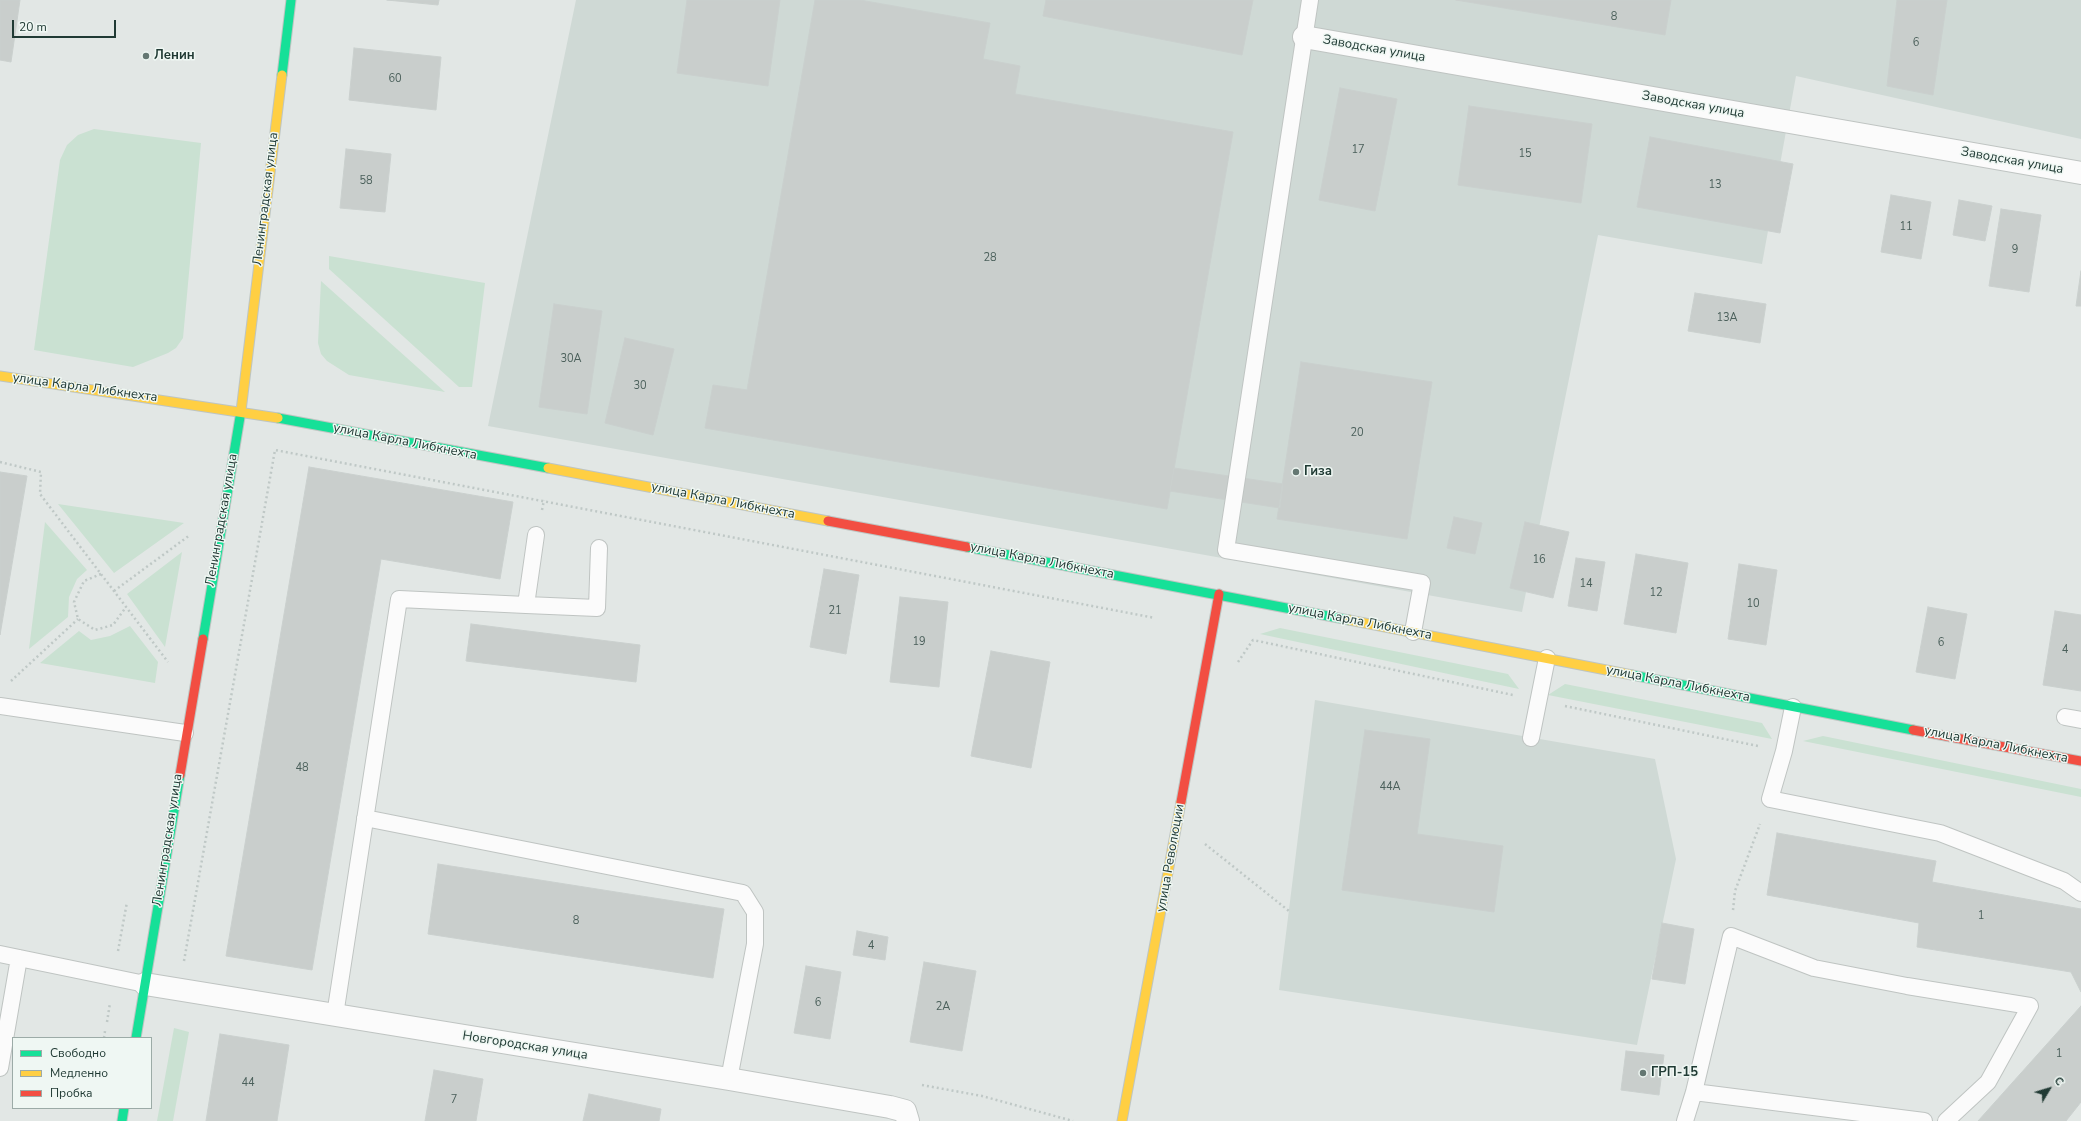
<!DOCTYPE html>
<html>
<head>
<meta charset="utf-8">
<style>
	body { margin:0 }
	#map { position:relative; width:2081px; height:1121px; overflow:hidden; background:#e2e7e5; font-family:"Nunito Sans",sans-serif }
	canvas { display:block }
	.legend { position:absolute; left:12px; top:1037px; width:140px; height:72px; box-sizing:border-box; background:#eff7f3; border:1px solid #9caba7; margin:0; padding:5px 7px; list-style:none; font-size:12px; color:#203a34 }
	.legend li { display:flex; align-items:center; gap:8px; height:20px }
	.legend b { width:20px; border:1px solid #9caba7 }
	.north { position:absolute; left:2029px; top:1069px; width:40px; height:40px; -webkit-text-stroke:3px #eff7f3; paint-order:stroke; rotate:52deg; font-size:11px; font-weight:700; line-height:16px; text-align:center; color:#203a34 }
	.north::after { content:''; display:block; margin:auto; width:14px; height:18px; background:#203a34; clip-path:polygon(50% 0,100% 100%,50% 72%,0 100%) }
	.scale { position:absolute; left:12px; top:20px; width:104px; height:18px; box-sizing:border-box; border:2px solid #203a34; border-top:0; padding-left:5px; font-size:12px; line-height:14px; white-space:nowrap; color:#203a34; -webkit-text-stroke:3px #eff7f3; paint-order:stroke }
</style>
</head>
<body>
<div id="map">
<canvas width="2081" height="1121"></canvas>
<ul class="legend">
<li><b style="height:5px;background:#16e098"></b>Свободно</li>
<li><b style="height:5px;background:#ffcf43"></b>Медленно</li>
<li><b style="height:5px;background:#f24e42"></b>Пробка</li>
</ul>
<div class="north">С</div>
<div class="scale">20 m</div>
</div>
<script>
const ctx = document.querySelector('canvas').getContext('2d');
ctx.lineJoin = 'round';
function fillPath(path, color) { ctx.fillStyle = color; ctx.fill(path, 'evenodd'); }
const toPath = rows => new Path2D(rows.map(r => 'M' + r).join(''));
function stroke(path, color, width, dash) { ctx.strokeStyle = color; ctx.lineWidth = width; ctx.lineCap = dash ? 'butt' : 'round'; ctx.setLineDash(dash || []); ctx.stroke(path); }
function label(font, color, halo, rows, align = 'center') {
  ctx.font = font + ' "Nunito Sans",sans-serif'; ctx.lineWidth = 3; ctx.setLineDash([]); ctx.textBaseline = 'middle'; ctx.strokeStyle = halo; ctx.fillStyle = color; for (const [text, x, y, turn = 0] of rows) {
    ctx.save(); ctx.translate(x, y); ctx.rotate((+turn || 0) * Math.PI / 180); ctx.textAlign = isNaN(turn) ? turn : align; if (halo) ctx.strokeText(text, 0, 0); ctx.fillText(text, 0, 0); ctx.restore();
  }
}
const built = toPath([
	[576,0,2081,0,2081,139,1796,76,1762,264,1598,235,1522,612,488,426],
	[1315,700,1655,759,1676,859,1637,1045,1279,990]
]);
const green = toPath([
	[94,129,201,143,183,338,176,348,168,353,133,367,34,350,60,160,67,145,78,135],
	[329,256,485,283,472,387,459,387,329,269],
	[321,281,445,392,349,375,327,361,321,354,318,343],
	[58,504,184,523,114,573],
	[45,522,87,570,77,579,69,597,68,617,29,649],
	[182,552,165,647,127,594],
	[130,626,158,662,155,683,40,663,79,631,91,640,110,636],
	[1280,628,1508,674,1519,689,1260,634],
	[1565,684,1762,723,1772,739,1548,695],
	[1823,736,2081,789,2081,797,1803,741],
	[174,1028,189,1032,173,1121,157,1121]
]);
const building = toPath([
	[0,0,20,0,11,62,0,60,0,0],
	[387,0,439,0,438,5,387,0],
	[687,0,780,0,768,86,677,73,687,0],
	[815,0,860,0,990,23,983,59,1020,66,1015,94,1233,132,1167,509,705,428,713,385,747,390,815,0],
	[1046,0,1253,0,1242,55,1043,16,1046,0],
	[1456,0,1671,0,1665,35,1456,0],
	[1897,0,1947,0,1933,95,1887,86,1897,0],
	[354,48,441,57,436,110,349,100,354,48],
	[1340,88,1397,99,1375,211,1319,200,1340,88],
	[1469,106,1592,124,1581,203,1458,185,1469,106],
	[1650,137,1793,164,1780,233,1637,207,1650,137],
	[346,149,391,154,385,212,340,208,346,149],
	[1891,195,1931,202,1921,259,1881,252,1891,195],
	[1959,200,1992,206,1985,241,1953,235,1959,200],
	[2001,209,2041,215,2029,292,1989,286,2001,209],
	[2081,271,2081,306,2076,306,2081,271],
	[1695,293,1766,304,1760,343,1688,331,1695,293],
	[554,304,602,311,587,414,539,407,554,304],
	[625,338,674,349,653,435,605,423,625,338],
	[1301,362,1432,382,1407,539,1277,519,1301,362],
	[309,467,513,502,500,579,381,559,312,970,226,956,309,467],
	[1174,468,1283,484,1280,508,1170,491,1174,468],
	[0,472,27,476,0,635,0,472],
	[1454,517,1482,523,1475,554,1447,548,1454,517],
	[1525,522,1569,532,1553,598,1510,588,1525,522],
	[1636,554,1688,563,1676,633,1624,624,1636,554],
	[1576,558,1605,562,1597,611,1568,606,1576,558],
	[1739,564,1777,570,1766,645,1728,639,1739,564],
	[824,569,859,575,846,654,810,647,824,569],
	[900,597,948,602,939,687,890,682,900,597],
	[1928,607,1967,614,1955,679,1916,672,1928,607],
	[2055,611,2081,615,2081,691,2043,685,2055,611],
	[471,624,640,645,636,682,466,661,471,624],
	[991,651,1050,662,1031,768,971,756,991,651],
	[1365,730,1430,739,1417,834,1503,846,1494,912,1342,890,1365,730],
	[1777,833,1936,861,1932,882,2081,909,2081,992,2071,972,1917,947,1919,923,1767,895,1777,833],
	[438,864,724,909,713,978,428,934,438,864],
	[1662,923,1694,929,1685,984,1652,979,1662,923],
	[857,931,888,937,885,960,853,955,857,931],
	[924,962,976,971,962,1051,910,1042,924,962],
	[806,966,841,972,830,1039,794,1033,806,966],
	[2081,1006,2081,1102,2066,1121,1978,1121,2081,1006],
	[220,1034,289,1045,277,1121,206,1121,220,1034],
	[1626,1051,1664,1055,1659,1095,1621,1090,1626,1051],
	[434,1070,483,1079,476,1121,425,1121,434,1070],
	[589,1094,661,1109,659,1121,583,1121,589,1094]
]);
const path = toPath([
	[0,462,41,472,40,494,168,662],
	[542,510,544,500],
	[101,574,84,581,74,602,78,619,95,630,113,625,126,607],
	[114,591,190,535],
	[1238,662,1253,640,1513,695],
	[11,681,78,619],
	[1565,706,1758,746],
	[1205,844,1289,911],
	[1733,910,1735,891,1760,824],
	[118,951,127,902],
	[184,961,275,450,1155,618],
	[107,1022,110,1003],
	[104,1038,105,1031],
	[922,1085,982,1096,1073,1121]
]);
const lane = toPath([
	[1310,0,1226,550,1422,583,1413,632],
	[526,605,597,608,599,548],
	[0,706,185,733],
	[1793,707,1784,751,1770,799,1940,833,2064,881,2081,893],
	[2065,717,2081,720],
	[1531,738,1547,658],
	[365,818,743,893,755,912,755,944,729,1079],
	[0,954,145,984],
	[335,1015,399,599,526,605,536,535],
	[0,1068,19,958],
	[1694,1092,1924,1121],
	[1685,1121,1694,1092,1731,936,1814,968,1907,986,2030,1006,1988,1082,1946,1121]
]);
const street = toPath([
	[1304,37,2081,173],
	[145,984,729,1079,890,1107,905,1111,908,1121]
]);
const fast = toPath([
	[282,75,291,0],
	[278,418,548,468],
	[967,547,1349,620],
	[203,639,241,411],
	[1632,675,1913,730],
	[136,1038,180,775],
	[122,1121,124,1108]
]);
const slow = toPath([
	[0,376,278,418],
	[241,411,282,75],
	[548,468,828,521],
	[1349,620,1632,675],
	[1122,1121,1181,802]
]);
const jam = toPath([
	[828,521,967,547],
	[1913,730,2081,761],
	[180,775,203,639],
	[1181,802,1219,594]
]);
const markers = [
	[146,56,4,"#647772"],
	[1296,472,4,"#647772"],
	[1643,1073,4,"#647772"]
];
const numberNames = [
	["8",1614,17],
	["6",1916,43],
	["60",395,79],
	["17",1358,150],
	["15",1525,154],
	["58",366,181],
	["13",1715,185],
	["11",1906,227],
	["9",2015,250],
	["28",990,258],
	["13А",1727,318],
	["30А",571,359],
	["30",640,386],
	["20",1357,433],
	["16",1539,560],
	["14",1586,584],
	["12",1656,593],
	["10",1753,604],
	["21",835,611],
	["19",919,642],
	["6",1941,643],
	["4",2065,650],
	["48",302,768],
	["44А",1390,787],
	["1",1981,916],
	["8",576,921],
	["4",871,946],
	["6",818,1003],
	["2А",943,1007],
	["1",2059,1054],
	["44",248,1083],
	["7",454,1100]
];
const streetNames = [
	["Заводская улица",1374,49,10],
	["Заводская улица",1693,105,10],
	["Заводская улица",2012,161,10],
	["Ленинградская улица",266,199,-83],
	["улица Карла Либкнехта",85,388,8],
	["улица Карла Либкнехта",405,442,11],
	["улица Карла Либкнехта",723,501,11],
	["Ленинградская улица",222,520,-80],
	["улица Карла Либкнехта",1042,561,11],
	["улица Карла Либкнехта",1360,622,11],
	["улица Карла Либкнехта",1678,684,11],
	["улица Карла Либкнехта",1996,745,11],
	["Ленинградская улица",168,840,-81],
	["улица Революции",1171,858,-80],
	["Новгородская улица",525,1046,9]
];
const poiNames = [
	["Ленин",154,56],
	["Гиза",1304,472],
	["ГРП-15",1651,1073]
];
fillPath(built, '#cfd9d5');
fillPath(green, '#cae1d2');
fillPath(building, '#c9cecc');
stroke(building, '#cad0ce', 1);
stroke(lane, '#bfc4c2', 18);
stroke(street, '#bfc4c2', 24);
stroke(fast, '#bec5c2', 11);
stroke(slow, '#bec5c2', 11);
stroke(jam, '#bec5c2', 11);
stroke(path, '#bfc8c6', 2.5, [2, 3]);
stroke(lane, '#fbfbfb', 16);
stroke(street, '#fbfbfb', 22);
stroke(fast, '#16e098', 9);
stroke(slow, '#ffcf43', 9);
stroke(jam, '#f24e42', 9);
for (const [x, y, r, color] of markers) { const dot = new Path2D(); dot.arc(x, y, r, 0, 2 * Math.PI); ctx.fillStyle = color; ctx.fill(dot); stroke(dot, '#eff7f3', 1.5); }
label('11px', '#4b605b', null, numberNames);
label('13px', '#203a34', '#eff7f3', streetNames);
label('bold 13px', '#203a34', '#eff7f3', poiNames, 'left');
</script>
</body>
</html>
